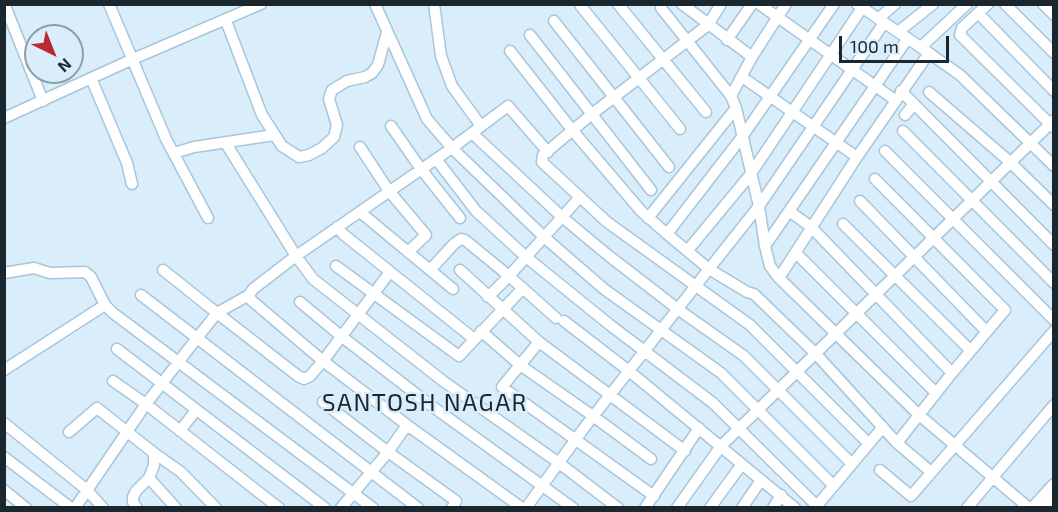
<!DOCTYPE html>
<html>
<head>
<meta charset="utf-8">
<style>
	body { margin:0 }
	#map { position:relative; width:1058px; height:512px; overflow:hidden; background:#daedfb; font-family:"Exo 2",sans-serif }
	canvas { display:block }
	.frame { position:absolute; inset:0; border:6px solid #1b272f; pointer-events:none }
	.north { position:absolute; left:24px; top:24px; width:60px; height:60px; box-sizing:border-box; background:#daedfb; border:2px solid #8e9ea9; border-radius:50%; rotate:137deg; font-size:16px; font-weight:700; line-height:24px; text-align:center; color:#1b272f }
	.north::after { content:''; display:block; margin:auto; width:21px; height:27px; background:#b92833; clip-path:polygon(50% 0,100% 100%,50% 72%,0 100%) }
	.scale { position:absolute; left:839px; top:36px; width:110px; height:27px; box-sizing:border-box; border:3px solid #1b272f; border-top:0; padding-left:8px; font-size:18px; line-height:21px; white-space:nowrap; color:#1b272f; -webkit-text-stroke:4px #daedfb; paint-order:stroke }
</style>
</head>
<body>
<div id="map">
<canvas width="1058" height="512"></canvas>
<div class="frame"></div>
<div class="north">N</div>
<div class="scale">100 m</div>
</div>
<script>
const ctx = document.querySelector('canvas').getContext('2d');
ctx.lineJoin = 'round';
const toPath = rows => new Path2D(rows.map(r => 'M' + r).join(''));
function stroke(path, color, width, dash) { ctx.strokeStyle = color; ctx.lineWidth = width; ctx.lineCap = dash ? 'butt' : 'round'; ctx.setLineDash(dash || []); ctx.stroke(path); }
function label(font, color, halo, rows, align = 'center') {
  ctx.font = font + ' "Exo 2",sans-serif'; ctx.lineWidth = 5; ctx.setLineDash([]); ctx.textBaseline = 'middle'; ctx.strokeStyle = halo; ctx.fillStyle = color; for (const [text, x, y, turn = 0] of rows) {
    ctx.save(); ctx.translate(x, y); ctx.rotate((+turn || 0) * Math.PI / 180); ctx.textAlign = isNaN(turn) ? turn : align; if (halo) ctx.strokeText(text, 0, 0); ctx.fillText(text, 0, 0); ctx.restore();
  }
}
const minor = toPath([
	[109,4,166,139,208,218],
	[375,4,427,119,452,148,544,237,604,289,721,373,834,486],
	[434,4,441,56,452,86,481,126],
	[618,4,706,112],
	[682,4,752,57],
	[721,4,708,25,592,114,543,155,542,162,607,222,750,325,869,444],
	[759,4,895,100],
	[786,4,752,57,731,96,736,108,759,206,765,246,770,266,779,278,918,414,1029,508],
	[988,4,962,28,960,35,1053,127],
	[1005,4,1054,53],
	[1043,4,1054,15],
	[580,5,680,129],
	[6,8,43,101],
	[661,8,731,96],
	[978,13,1054,91],
	[878,19,895,4],
	[226,21,262,115,282,146,299,157,309,155,322,148,334,137,337,125,329,99,332,90,347,81,365,77,372,73,378,65,387,32],
	[554,21,669,167],
	[898,32,933,4],
	[530,35,651,190],
	[727,40,752,4],
	[921,47,967,4],
	[510,51,573,131,641,211,667,234,742,137,834,4],
	[929,53,960,75,1054,166],
	[742,77,857,157],
	[91,78,127,163,132,184],
	[901,91,914,104,905,115],
	[929,92,1010,162,1054,205],
	[914,104,1054,245],
	[4,118,133,59,261,4],
	[391,126,421,169,460,218],
	[903,131,1054,283],
	[472,133,562,217,609,256,679,310,744,356,852,464],
	[225,142,296,256,313,279,443,381,559,463,618,508],
	[360,147,389,191,426,235,408,252],
	[885,151,1054,320],
	[174,153,194,147,274,135],
	[436,159,476,211,526,257,610,325,713,403,817,506],
	[875,179,1005,310,952,373,897,443],
	[860,201,986,331],
	[789,211,811,227,952,373],
	[360,212,453,289],
	[648,218,736,108],
	[843,224,970,350],
	[337,227,343,234,474,339],
	[667,234,709,269,759,206,884,23],
	[765,246,908,38],
	[688,250,750,175,862,8],
	[796,253,936,393],
	[336,266,459,356,523,288],
	[163,270,217,313,249,295,253,289,296,256,452,148,508,106,548,152],
	[430,270,454,244,461,239,465,240,509,276,488,297],
	[460,270,539,342,685,451],
	[390,272,323,361,310,376,304,379,298,376,217,313,197,338,418,508],
	[4,273,34,268,50,273,85,272,91,277,105,305,113,313,373,508],
	[779,278,857,157,929,53,857,4],
	[249,295,251,300,323,361,407,425,522,508],
	[300,302,341,336,429,404,573,508],
	[556,318,509,276,580,197],
	[564,321,629,371,795,508],
	[481,331,520,365,593,416,651,459],
	[539,342,502,387,654,496],
	[117,349,325,508],
	[4,370,105,305],
	[113,381,146,404,279,508],
	[323,402,388,452,456,501,452,508],
	[4,423,87,490,103,508],
	[180,431,196,410],
	[69,432,97,408,154,453,154,465,149,478,136,491,133,497,133,502,137,508],
	[154,453,181,472,216,508],
	[4,457,71,508],
	[880,470,911,496,1054,331],
	[149,478,176,508],
	[4,490,26,508],
	[75,508,146,404,197,338,141,295],
	[341,508,388,452,407,425],
	[526,508,584,428,709,269,747,292,754,294,816,354,897,443,931,472],
	[645,508,699,428],
	[677,508,721,446,1054,120],
	[710,508,742,464],
	[742,508,761,480],
	[773,508,781,495],
	[815,508,883,427],
	[967,508,1054,405],
	[1032,508,1054,484],
	[1044,508,1054,497]
]);
const neighbourhoodNames = [
	["SANTOSH NAGAR",425,403]
];
stroke(minor, '#a7c5db', 13);
stroke(minor, '#fff', 10);
ctx.letterSpacing = '1.5px';
label('24px', '#1b272f', '#daedfb', neighbourhoodNames);
ctx.letterSpacing = '0px';
</script>
</body>
</html>
